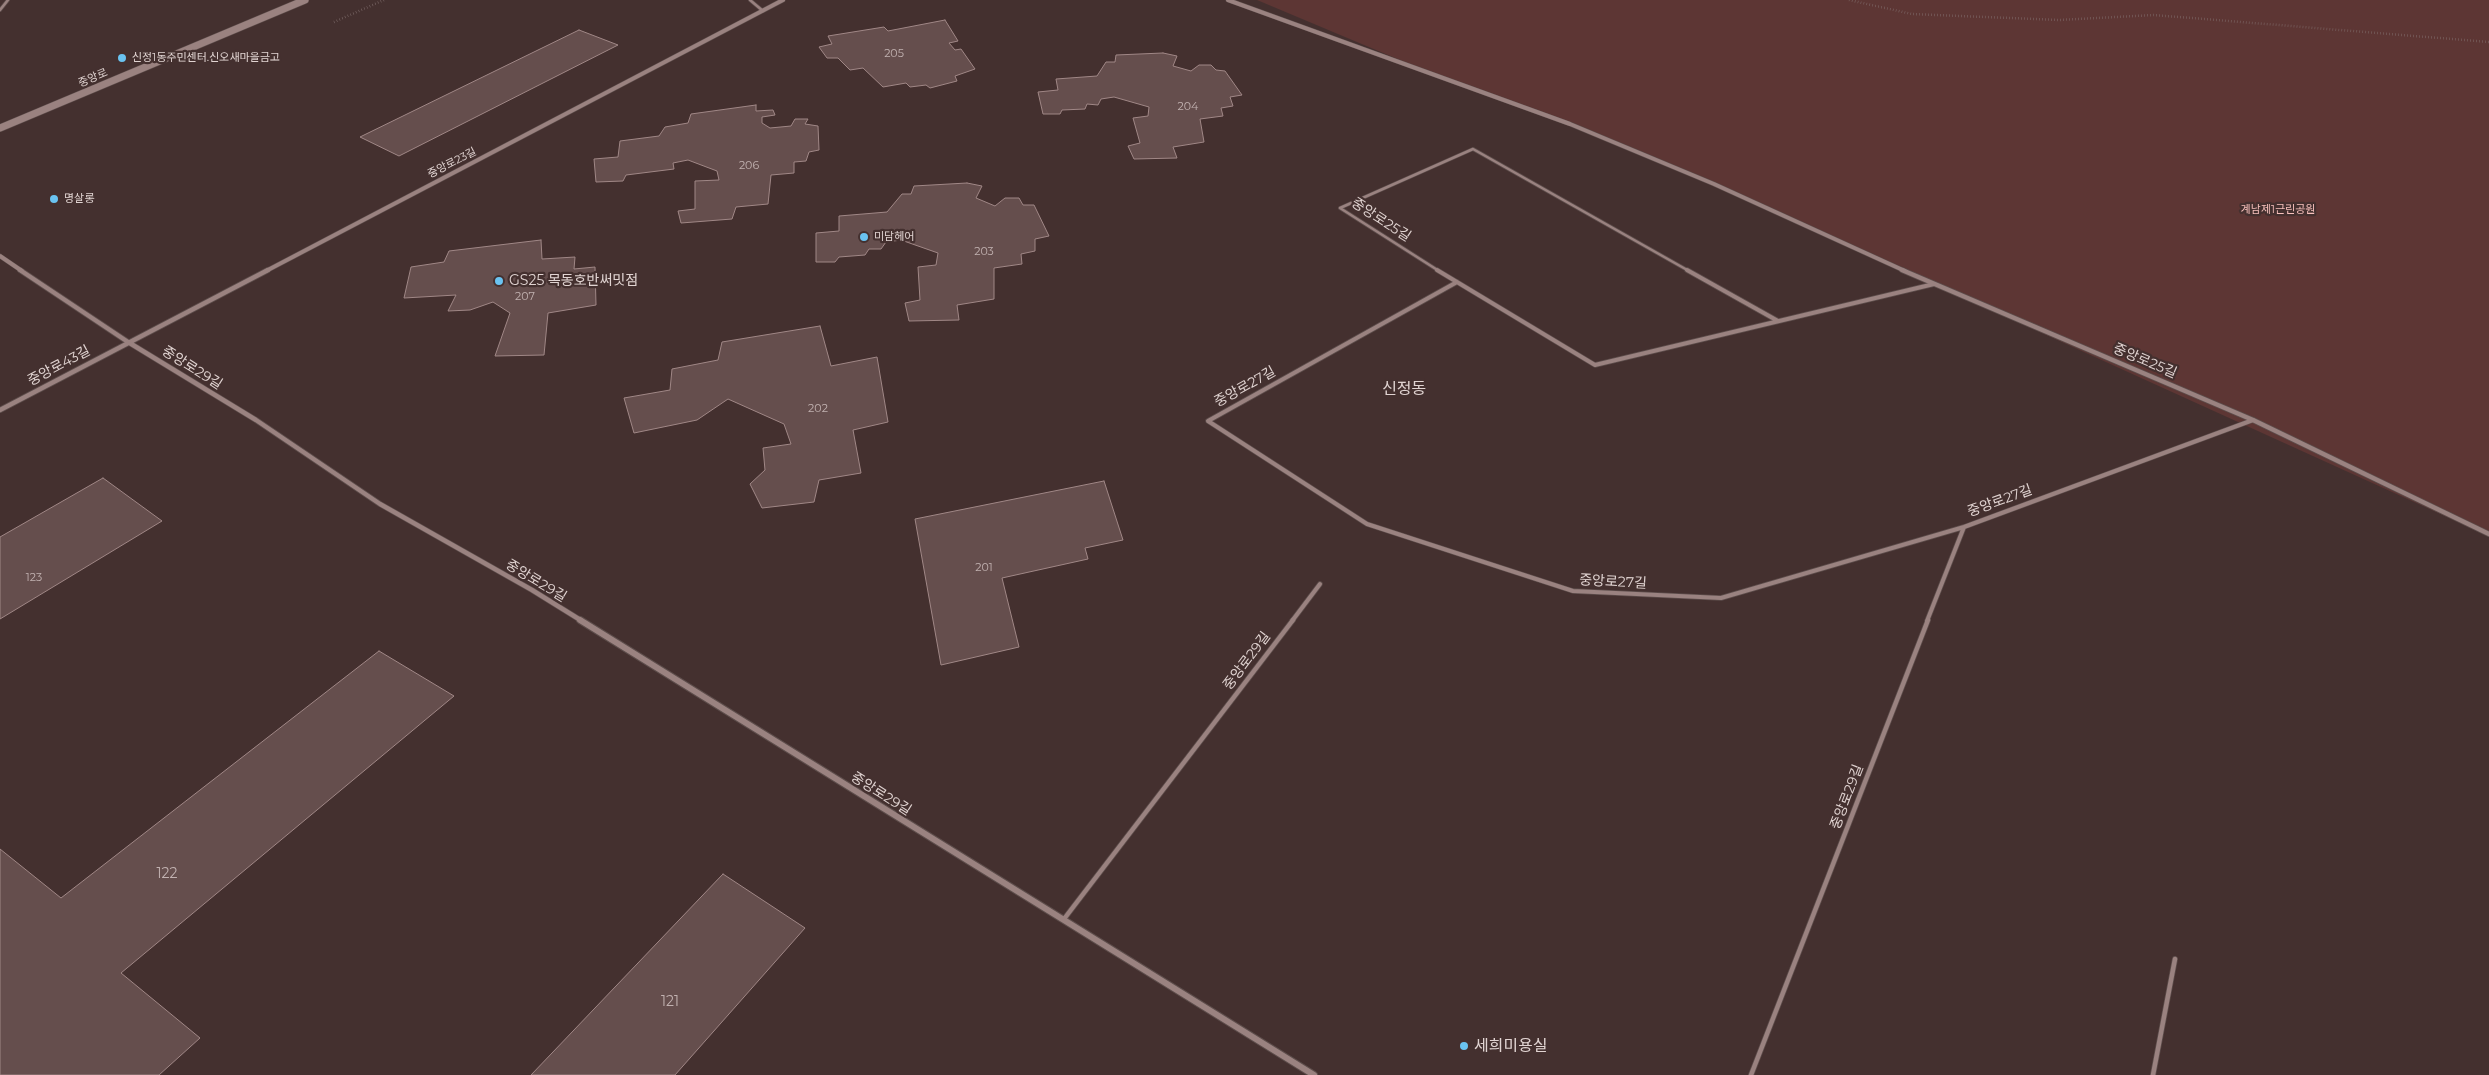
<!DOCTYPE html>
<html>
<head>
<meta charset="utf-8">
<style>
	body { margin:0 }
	canvas { display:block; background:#44302f }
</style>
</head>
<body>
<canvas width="2489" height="1075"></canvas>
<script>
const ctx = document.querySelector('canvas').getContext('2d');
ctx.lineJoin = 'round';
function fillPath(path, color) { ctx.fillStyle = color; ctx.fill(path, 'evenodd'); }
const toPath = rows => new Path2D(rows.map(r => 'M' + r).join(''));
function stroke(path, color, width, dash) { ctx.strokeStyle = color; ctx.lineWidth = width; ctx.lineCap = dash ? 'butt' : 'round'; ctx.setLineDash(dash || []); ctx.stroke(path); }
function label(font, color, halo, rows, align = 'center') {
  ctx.font = font + ' Montserrat,"Noto Sans KR",sans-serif'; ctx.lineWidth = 4.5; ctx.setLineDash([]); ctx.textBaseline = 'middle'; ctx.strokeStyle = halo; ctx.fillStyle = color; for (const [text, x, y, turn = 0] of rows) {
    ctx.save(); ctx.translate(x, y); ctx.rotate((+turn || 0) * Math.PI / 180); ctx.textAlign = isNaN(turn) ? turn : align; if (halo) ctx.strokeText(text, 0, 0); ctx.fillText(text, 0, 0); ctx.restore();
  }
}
const green = toPath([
	[1257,0,2489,0,2489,536,1833,238,1570,124,1407,63]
]);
const building = toPath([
	[945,20,958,41,949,43,955,50,961,49,975,69,955,76,957,81,930,88,926,85,910,87,906,83,883,87,863,68,850,70,838,58,827,58,819,47,832,44,828,36,884,27,888,31,945,20],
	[579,30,618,45,399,156,360,137,579,30],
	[1163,53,1177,56,1173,66,1191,71,1199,65,1211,65,1216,70,1225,71,1242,95,1230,97,1233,106,1221,108,1223,116,1200,119,1204,142,1173,147,1177,158,1134,159,1128,146,1140,143,1133,118,1148,116,1149,107,1114,97,1101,99,1098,105,1087,104,1085,109,1062,110,1060,114,1043,114,1038,92,1058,90,1056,79,1097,76,1106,62,1115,62,1116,55,1163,53],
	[756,105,756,111,773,110,775,115,762,117,762,123,770,128,791,126,795,119,808,119,805,124,818,126,819,150,809,152,806,161,794,162,794,173,771,175,768,204,736,207,732,219,681,223,678,211,695,209,695,181,719,180,717,171,688,160,673,163,674,169,626,175,623,181,596,182,594,159,618,157,620,141,659,136,665,127,688,123,691,114,756,105],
	[967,183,982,186,976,198,995,206,1005,198,1019,198,1023,205,1034,205,1049,236,1035,239,1035,251,1021,254,1022,264,994,268,994,299,957,305,959,320,909,321,905,303,920,300,918,267,936,265,938,253,901,240,886,242,881,249,869,249,865,255,839,257,835,262,816,262,816,233,839,231,839,216,887,212,902,194,911,194,914,186,967,183],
	[541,240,542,259,575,257,574,269,595,267,596,305,548,313,544,355,495,356,510,313,493,302,470,310,448,311,456,295,404,298,411,267,444,262,449,251,541,240],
	[820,326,831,366,877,357,888,422,853,430,861,473,819,480,814,502,762,508,750,484,765,470,763,448,791,444,784,424,728,399,697,420,634,433,624,398,670,390,672,369,718,360,722,342,820,326],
	[103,478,162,521,0,619,0,537,103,478],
	[1104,481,1123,540,1085,548,1088,559,1002,578,1019,647,941,665,915,519,1104,481],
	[379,651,454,696,121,973,200,1038,159,1075,0,1075,0,849,61,898,379,651],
	[723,874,805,928,675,1075,531,1075,723,874]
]);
const path = toPath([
	[1849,0,1912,14,2059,20,2154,15,2489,42],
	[334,22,384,0]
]);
const serviceFar2 = toPath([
	[750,0,763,11],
	[0,10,8,0],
	[1439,271,1340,208,1473,149,1689,271]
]);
const serviceFar1 = toPath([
	[1437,270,1595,365,1934,284],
	[1687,270,1778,321],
	[1457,282,1208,421,1367,524,1573,591,1721,598,1964,527,2253,420],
	[1292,621,1320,584],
	[1927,621,1964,527]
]);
const service = toPath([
	[1064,919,1293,620],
	[1751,1075,1928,620],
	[2153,1075,2175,959]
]);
const minorFar2 = toPath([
	[1228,0,1570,124,1714,184,1905,271],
	[0,256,22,271],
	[266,271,783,0]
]);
const minorFar1 = toPath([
	[20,270,128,342,256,420,380,504,532,590,582,621],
	[1902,270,2253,420,2489,534],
	[0,410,268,270]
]);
const minor = toPath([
	[580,620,1314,1075]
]);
const secondary = toPath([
	[0,128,305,0]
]);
const markers = [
	[122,58,5,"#6ac3f1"],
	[54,199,5,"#6ac3f1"],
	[864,237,5,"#6ac3f1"],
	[499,281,5,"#6ac3f1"],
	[1464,1046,5,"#6ac3f1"]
];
const numberNames = [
	["205",894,54],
	["204",1188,107],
	["206",749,166],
	["203",984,252],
	["207",525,297],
	["202",818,409],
	["201",984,568],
	["123",34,578]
];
const farPoinames = [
	["신정1동주민센터.신오새마을금고",132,58],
	["명살롱",64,199],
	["미담헤어",874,237]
];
const farStreetnames = [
	["중앙로",93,78,-23],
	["중앙로23길",452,163,-27]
];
const farParknames = [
	["계남제1근린공원",2278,210]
];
const streetNames = [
	["중앙로25길",1381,220,33],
	["중앙로25길",2145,361,23],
	["중앙로43길",59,366,-28],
	["중앙로29길",192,368,32],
	["중앙로27길",1245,387,-29],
	["중앙로27길",2000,501,-20],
	["중앙로29길",536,581,31],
	["중앙로27길",1613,582,3],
	["중앙로29길",1247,661,-53],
	["중앙로29길",881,794,32],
	["중앙로29길",1847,797,-69]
];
const poiNames = [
	["GS25 목동호반써밋점",509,281]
];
const nearNumbernames = [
	["122",167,874],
	["121",670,1002]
];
const quarterNames = [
	["신정동",1404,389]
];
const nearPoinames = [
	["세희미용실",1474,1046]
];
fillPath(green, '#5d3634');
fillPath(building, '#654e4d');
stroke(building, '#a08786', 1);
stroke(serviceFar2, '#5d4d4b', 4);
stroke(serviceFar1, '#5d4d4b', 5.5);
stroke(service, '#5d4d4b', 6);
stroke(minorFar2, '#5d4d4b', 5);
stroke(minorFar1, '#5d4d4b', 6);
stroke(minor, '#5d4d4b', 8);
stroke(secondary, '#5d4d4b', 8);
stroke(path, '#837170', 2.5, [0.5, 2.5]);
stroke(serviceFar2, '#9a8280', 2.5);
stroke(serviceFar1, '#9a8280', 4);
stroke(service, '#9a8280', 4.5);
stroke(minorFar2, '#9a8280', 4);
stroke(minorFar1, '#9a8280', 4.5);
stroke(minor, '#9a8280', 6);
stroke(secondary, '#9a8280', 7);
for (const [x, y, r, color] of markers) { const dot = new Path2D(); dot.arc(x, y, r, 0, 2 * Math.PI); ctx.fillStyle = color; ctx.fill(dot); stroke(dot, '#44302f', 2); }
label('11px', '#c2b2b1', null, numberNames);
label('11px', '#e1d4d2', '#44302f', farPoinames, 'left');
label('11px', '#e1d4d2', '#44302f', farStreetnames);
label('11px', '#f7c0bc', '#44302f', farParknames);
label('14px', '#e1d4d2', '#44302f', streetNames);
label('14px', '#e1d4d2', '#44302f', poiNames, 'left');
label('14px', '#c2b2b1', null, nearNumbernames);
label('16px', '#e1d4d2', '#44302f', quarterNames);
label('16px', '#e1d4d2', '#44302f', nearPoinames, 'left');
</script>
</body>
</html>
